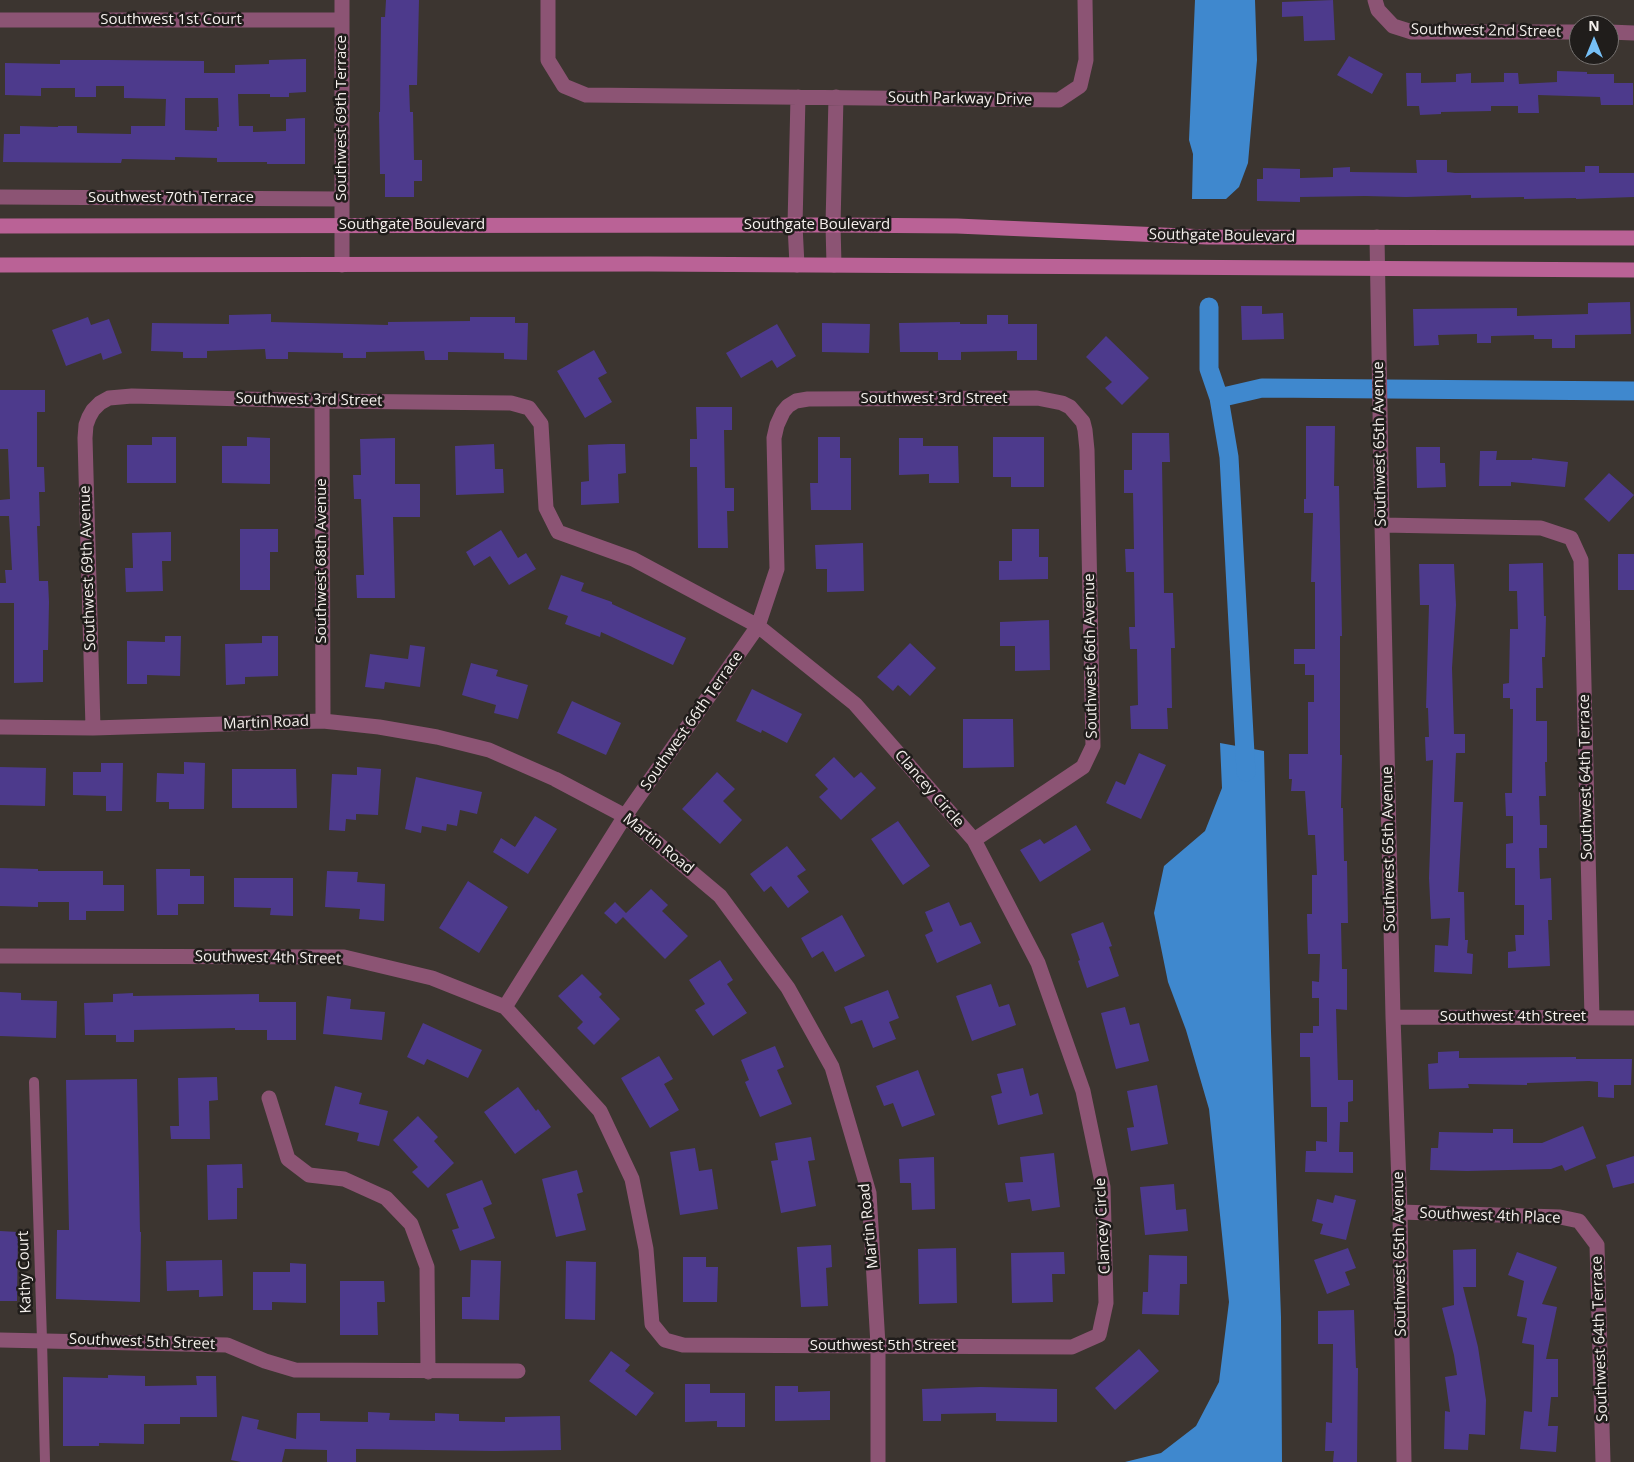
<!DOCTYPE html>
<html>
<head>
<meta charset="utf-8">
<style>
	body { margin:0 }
	#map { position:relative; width:1634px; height:1462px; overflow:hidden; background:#3c3530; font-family:"Open Sans",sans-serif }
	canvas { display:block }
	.north { position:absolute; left:1569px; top:15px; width:50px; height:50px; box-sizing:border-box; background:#201d1b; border:1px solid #75716f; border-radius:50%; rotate:0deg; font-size:14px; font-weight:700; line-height:20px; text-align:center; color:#f5f0ed }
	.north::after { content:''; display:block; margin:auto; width:18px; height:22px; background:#76c0f7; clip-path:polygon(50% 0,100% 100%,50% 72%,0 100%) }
</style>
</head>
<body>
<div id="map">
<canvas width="1634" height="1462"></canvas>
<div class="north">N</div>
</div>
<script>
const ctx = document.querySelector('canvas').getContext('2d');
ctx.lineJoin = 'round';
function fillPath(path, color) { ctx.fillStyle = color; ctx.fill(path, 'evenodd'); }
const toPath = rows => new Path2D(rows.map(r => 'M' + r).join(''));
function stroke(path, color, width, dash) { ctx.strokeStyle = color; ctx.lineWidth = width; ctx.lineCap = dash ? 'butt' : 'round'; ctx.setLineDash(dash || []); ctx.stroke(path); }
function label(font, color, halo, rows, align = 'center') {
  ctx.font = font + ' "Open Sans",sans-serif'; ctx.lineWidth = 5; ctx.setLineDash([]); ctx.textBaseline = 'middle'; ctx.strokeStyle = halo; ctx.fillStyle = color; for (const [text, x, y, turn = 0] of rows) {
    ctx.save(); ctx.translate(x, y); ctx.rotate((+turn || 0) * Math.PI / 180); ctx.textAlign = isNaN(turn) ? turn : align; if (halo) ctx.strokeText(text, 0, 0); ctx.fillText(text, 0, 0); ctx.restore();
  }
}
const water = toPath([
	[1195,0,1255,0,1257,60,1248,163,1239,187,1226,199,1192,199,1193,154,1189,140],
	[1220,743,1264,751,1271,1032,1281,1317,1282,1462,1125,1462,1161,1453,1196,1426,1219,1382,1229,1302,1209,1109,1186,1030,1168,982,1154,913,1164,866,1205,831,1222,788]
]);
const canal = toPath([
	[1209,307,1209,369,1219,398,1229,457,1246,772],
	[1219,398,1262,388,1634,391]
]);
const building = toPath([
	[386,0,419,0,417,85,409,85,410,112,413,112,414,160,422,160,422,181,414,181,414,197,385,197,385,174,380,174,379,112,380,112,381,17,385,17],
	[1333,0,1335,40,1304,41,1303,16,1282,17,1282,2],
	[1349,56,1383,74,1372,94,1337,75],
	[306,59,306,92,289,93,289,97,270,97,270,94,238,94,239,126,253,126,253,132,286,131,286,119,305,118,305,164,267,164,267,162,217,162,217,158,175,157,175,160,122,159,121,163,3,162,4,134,20,134,20,126,58,127,58,126,77,126,77,133,131,134,131,126,165,126,166,99,124,98,124,86,96,86,96,97,75,97,75,88,41,88,41,96,5,95,5,63,60,64,60,60,110,60,204,61,204,73,235,73,235,65,269,64,269,60],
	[185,98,218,98,219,127,217,127,217,131,185,130],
	[1557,71,1587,72,1587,74,1614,74,1614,83,1633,83,1633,105,1601,105,1600,97,1538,95,1539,113,1518,113,1518,106,1491,106,1491,111,1441,112,1441,114,1420,115,1419,106,1407,106,1406,73,1421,73,1421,83,1456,82,1456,74,1471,73,1471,83,1504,82,1504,73,1518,73,1519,84,1557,82],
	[1416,160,1447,160,1447,172,1455,173,1585,172,1585,166,1599,166,1599,173,1634,173,1634,197,1576,199,1576,198,1524,199,1524,197,1471,198,1471,195,1406,197,1365,196,1300,197,1300,202,1257,201,1257,179,1263,179,1263,168,1300,169,1300,178,1333,177,1333,168,1350,167,1350,172,1417,173],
	[1630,302,1631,334,1575,335,1575,348,1552,348,1552,339,1534,339,1534,335,1491,336,1491,343,1477,343,1477,334,1438,335,1439,345,1414,346,1413,309,1517,308,1517,316,1588,314,1588,303],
	[1241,306,1262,306,1262,314,1283,313,1284,339,1242,340],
	[271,314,271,322,388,325,388,322,470,321,470,317,515,317,515,323,528,323,527,360,504,359,504,353,448,352,448,360,425,360,424,351,366,352,366,358,343,358,343,353,288,352,288,359,266,359,265,349,207,351,207,358,183,358,183,352,151,351,152,323,229,324,229,315],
	[987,315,1008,315,1008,324,1037,324,1037,360,1017,360,1017,351,961,352,961,360,938,360,938,352,900,352,899,323,960,322,960,324,987,324],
	[88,317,91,325,109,319,122,353,103,360,101,353,66,366,52,330],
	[822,323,870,324,869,353,822,352],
	[777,324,796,356,777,368,772,360,741,378,726,353],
	[1106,336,1149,378,1122,405,1105,388,1112,382,1086,357],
	[594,350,607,373,598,378,612,402,585,418,557,371],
	[0,390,45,390,45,412,37,412,37,467,44,467,45,492,39,492,40,526,37,526,39,581,48,581,49,602,48,650,43,650,43,682,14,683,14,603,0,603,0,583,6,583,5,570,12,570,9,516,0,516,0,500,10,499,8,449,0,449],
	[696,407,732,407,732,430,724,430,725,488,734,488,734,511,727,511,728,548,698,548,697,467,690,467,690,439,697,439],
	[1306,426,1335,426,1334,486,1339,486,1342,636,1340,636,1340,755,1342,755,1341,808,1343,808,1344,861,1347,861,1348,923,1341,923,1342,969,1347,969,1347,1010,1336,1009,1338,1080,1353,1080,1353,1101,1348,1102,1348,1122,1340,1122,1339,1152,1353,1152,1353,1173,1305,1172,1306,1151,1316,1151,1316,1141,1327,1142,1327,1107,1311,1107,1310,1057,1300,1057,1300,1033,1313,1033,1313,1026,1319,1026,1319,998,1312,998,1312,981,1319,982,1320,954,1308,954,1307,914,1312,914,1312,875,1317,875,1315,835,1308,835,1305,791,1291,791,1292,779,1289,779,1289,754,1308,754,1308,702,1314,702,1314,675,1305,675,1305,664,1294,664,1294,649,1315,649,1315,582,1311,582,1313,513,1304,513,1304,499,1306,499],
	[1132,433,1169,433,1170,462,1162,462,1164,593,1173,593,1175,648,1171,648,1172,708,1167,708,1168,729,1131,729,1130,706,1138,705,1137,649,1130,649,1129,627,1135,627,1134,572,1126,572,1125,549,1134,549,1133,493,1124,493,1124,470,1132,470],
	[152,437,176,437,176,483,127,483,127,445,152,445],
	[247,437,270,438,270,484,222,483,222,446,247,446],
	[818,437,840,437,840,458,851,458,851,510,811,510,810,483,818,483],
	[993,437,1044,437,1044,487,1011,487,1011,477,993,477],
	[395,438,395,484,420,484,420,517,393,517,395,598,357,598,356,575,364,575,361,499,354,499,353,475,361,475,360,439],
	[899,438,923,438,923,446,958,446,959,483,929,483,929,474,899,475],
	[494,444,495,469,503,469,504,493,456,495,455,446],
	[611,444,625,444,626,473,618,474,619,503,581,505,581,482,589,481,588,445],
	[1416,447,1440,447,1440,463,1445,463,1446,487,1417,488],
	[1480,451,1497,451,1496,460,1532,460,1532,458,1568,462,1565,487,1511,482,1511,486,1479,486],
	[1609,473,1634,495,1609,522,1584,499],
	[240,529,278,529,278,552,270,552,270,590,240,590],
	[1012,529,1039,529,1039,557,1048,557,1048,579,999,580,999,561,1012,561],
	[501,530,518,558,526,553,536,569,509,585,490,556,474,566,466,552],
	[171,532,171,561,162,561,163,591,126,592,125,568,133,568,132,533],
	[863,543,864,591,827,592,827,569,816,569,815,545],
	[1618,554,1634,554,1634,590,1618,590],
	[1543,563,1544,616,1546,616,1545,657,1542,657,1543,688,1536,688,1536,721,1547,721,1547,762,1545,762,1546,796,1539,796,1540,825,1547,825,1547,848,1539,848,1540,879,1551,878,1552,920,1548,920,1550,966,1508,968,1508,952,1516,951,1515,935,1524,935,1524,905,1515,905,1515,868,1506,868,1506,844,1513,843,1513,816,1506,816,1505,793,1512,793,1513,709,1510,709,1510,698,1503,698,1503,684,1509,683,1510,629,1518,629,1517,591,1509,591,1509,564],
	[1419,564,1454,564,1456,605,1452,668,1454,734,1465,734,1465,753,1456,753,1454,802,1463,802,1458,892,1464,892,1465,940,1468,940,1467,953,1473,954,1472,974,1434,972,1435,945,1448,946,1450,918,1431,919,1429,878,1433,760,1426,761,1425,737,1429,737,1428,708,1426,708,1429,605,1420,605],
	[561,575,584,583,581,591,612,602,612,604,686,638,673,665,601,632,600,637,565,624,568,616,548,609],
	[1049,620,1050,670,1015,671,1015,646,1000,646,1000,622],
	[165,636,181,636,180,676,147,675,147,684,127,684,127,641,165,642],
	[262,636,278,636,278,676,245,677,245,684,226,685,225,644,262,643],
	[910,643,936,668,910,696,898,685,893,691,877,677],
	[410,645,425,647,420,687,385,682,384,689,365,687,370,654,408,659],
	[471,663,498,670,496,676,528,685,518,719,494,713,496,705,462,695],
	[752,689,802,714,787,743,762,730,761,733,736,721],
	[572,701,621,723,606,755,557,733],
	[963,719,1013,719,1014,767,963,768],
	[1139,753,1166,765,1141,819,1106,803,1116,781,1125,785],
	[834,757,854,778,861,772,876,788,841,820,819,797,828,789,815,775],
	[184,762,205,763,204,809,169,809,169,802,156,802,157,773,184,774],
	[101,763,123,763,122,811,106,811,106,796,73,795,73,772,101,772],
	[0,767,46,768,45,806,0,805],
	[357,767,381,769,378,815,356,814,356,820,346,819,345,831,329,830,332,774,357,775],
	[232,769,296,769,297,808,232,808],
	[717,772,735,789,723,801,742,820,720,844,682,809],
	[416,777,482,792,477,814,460,810,457,826,447,824,446,831,422,826,421,833,405,829],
	[535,816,557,829,528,874,493,852,501,838,515,847],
	[898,821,930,866,903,885,871,839],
	[1076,825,1091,850,1040,882,1020,850,1040,839,1044,844],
	[787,846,806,870,797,876,809,892,788,908,771,886,764,892,750,874],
	[0,868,38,869,38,871,103,871,103,885,124,885,124,911,86,911,86,920,69,920,69,902,38,902,38,907,0,906],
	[156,869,190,869,190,876,204,876,204,904,178,904,178,915,157,915],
	[327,871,358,872,357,882,385,884,384,921,359,919,360,909,325,907],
	[234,878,293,878,293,916,270,915,271,908,234,907],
	[468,881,508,907,479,953,439,928],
	[651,889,668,905,662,911,688,936,665,959,623,917,616,924,604,913,615,902,626,913],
	[949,902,960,926,971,922,981,943,937,963,925,935,933,931,925,912],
	[842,915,865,956,835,972,823,951,812,958,801,938],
	[1103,922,1112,946,1109,947,1119,976,1087,988,1078,961,1080,960,1071,934],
	[720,960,733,980,727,984,747,1013,713,1036,695,1010,705,1004,689,980],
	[582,974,602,994,599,997,620,1019,594,1045,577,1028,583,1022,558,996],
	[991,984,999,1007,1009,1004,1016,1025,972,1041,956,996],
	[888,990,899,1018,889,1022,896,1039,873,1048,862,1020,851,1024,844,1007],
	[0,992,21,993,21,1000,57,1001,56,1038,0,1036],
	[133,993,133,996,259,994,259,1002,296,1002,296,1040,267,1040,267,1030,235,1030,235,1028,134,1030,134,1042,116,1042,116,1035,85,1035,84,1003,113,1002,113,994],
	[327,996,351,999,350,1009,385,1012,382,1040,323,1034],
	[1125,1007,1130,1025,1139,1023,1149,1061,1116,1069,1101,1013],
	[423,1023,482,1050,468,1078,427,1059,424,1065,407,1057],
	[775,1046,784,1067,777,1070,792,1104,760,1117,745,1082,749,1080,741,1060],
	[1459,1051,1459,1058,1576,1057,1576,1059,1632,1059,1631,1085,1614,1085,1614,1098,1598,1097,1598,1082,1589,1081,1527,1083,1527,1085,1468,1084,1469,1088,1429,1089,1428,1064,1438,1063,1438,1052],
	[659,1056,673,1079,664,1084,679,1110,650,1128,621,1078],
	[1023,1068,1030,1096,1038,1093,1043,1114,998,1125,991,1096,1002,1093,997,1074],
	[918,1070,935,1115,902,1127,893,1103,884,1106,876,1086],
	[217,1077,218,1100,209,1101,210,1139,171,1139,170,1126,179,1126,178,1078],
	[137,1079,140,1232,141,1232,140,1302,56,1299,57,1230,69,1230,66,1080],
	[1157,1085,1168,1144,1131,1151,1127,1128,1134,1127,1127,1091],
	[335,1086,362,1093,359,1104,388,1111,379,1146,357,1141,359,1133,325,1125],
	[518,1087,536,1111,538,1109,551,1127,515,1154,484,1112],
	[418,1116,438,1137,434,1141,454,1163,428,1188,412,1172,418,1167,393,1140],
	[1583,1126,1596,1158,1565,1171,1562,1165,1551,1169,1467,1171,1430,1170,1431,1148,1438,1148,1439,1132,1493,1133,1493,1129,1513,1129,1513,1143,1542,1143],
	[811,1137,815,1160,808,1161,816,1206,781,1213,771,1161,778,1160,775,1143],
	[695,1148,699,1171,712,1169,718,1209,680,1215,670,1152],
	[1054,1153,1060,1207,1032,1211,1030,1199,1008,1202,1005,1183,1023,1182,1020,1157],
	[1634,1156,1634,1183,1613,1188,1606,1165],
	[934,1157,935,1209,912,1210,911,1183,900,1183,899,1159],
	[242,1164,243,1188,237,1188,237,1219,208,1220,207,1165],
	[577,1170,583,1192,577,1194,586,1230,556,1237,542,1179],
	[482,1180,492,1204,483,1208,495,1238,460,1251,452,1230,459,1228,446,1194],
	[1174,1184,1176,1210,1186,1209,1188,1231,1145,1235,1140,1187],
	[1335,1195,1356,1200,1346,1240,1320,1234,1323,1224,1312,1221,1317,1199,1333,1203],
	[0,1231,18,1232,17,1301,0,1301],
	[831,1245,832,1267,826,1268,828,1306,801,1307,797,1247],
	[956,1248,957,1303,919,1304,918,1249],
	[1348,1248,1356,1268,1345,1272,1350,1285,1327,1294,1314,1260],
	[1476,1249,1476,1287,1463,1287,1478,1347,1486,1400,1485,1435,1469,1434,1468,1450,1444,1449,1445,1411,1450,1412,1445,1377,1457,1375,1454,1355,1442,1308,1454,1305,1453,1250],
	[1064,1252,1065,1274,1052,1274,1053,1302,1012,1303,1011,1253],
	[1517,1252,1557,1267,1542,1304,1557,1307,1546,1359,1558,1359,1558,1397,1551,1397,1548,1426,1558,1426,1556,1452,1520,1449,1524,1411,1532,1412,1534,1345,1522,1343,1527,1318,1517,1316,1524,1281,1508,1275],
	[1149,1255,1187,1256,1187,1284,1180,1284,1179,1315,1142,1314,1143,1292,1148,1292],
	[683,1257,706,1257,706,1267,718,1267,717,1302,683,1302],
	[222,1260,223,1296,199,1297,199,1290,167,1291,166,1261],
	[471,1260,501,1261,499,1320,462,1319,462,1297,470,1297],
	[566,1261,596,1262,595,1320,565,1319],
	[290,1263,306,1264,306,1303,272,1302,272,1310,253,1310,253,1272,290,1272],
	[340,1281,384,1281,385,1302,377,1302,378,1335,340,1335],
	[1354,1310,1356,1368,1358,1368,1357,1462,1333,1462,1334,1451,1325,1451,1326,1422,1332,1423,1333,1344,1318,1344,1318,1311],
	[1139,1349,1159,1371,1115,1410,1095,1388],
	[611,1351,630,1365,625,1371,654,1393,636,1416,589,1381],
	[108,1375,145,1376,145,1386,197,1385,196,1376,216,1376,217,1417,180,1417,180,1424,144,1424,144,1444,99,1443,99,1446,63,1446,63,1377,108,1378],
	[685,1384,710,1384,710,1393,745,1393,745,1427,717,1427,717,1421,685,1422],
	[775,1386,798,1386,798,1392,830,1391,830,1420,775,1421],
	[981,1387,1057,1389,1057,1422,996,1421,996,1413,941,1414,941,1421,923,1421,922,1389],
	[368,1412,390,1413,389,1420,435,1421,435,1413,459,1414,459,1421,505,1422,505,1417,560,1416,561,1450,495,1451,356,1449,356,1462,327,1462,327,1450,285,1449,282,1462,241,1462,231,1460,242,1416,259,1420,257,1429,296,1439,297,1413,320,1413,320,1421,368,1422]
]);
const lane = toPath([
	[34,1082,42,1340,45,1462]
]);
const street = toPath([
	[548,0,548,60,564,86,586,95,1059,100,1080,86,1086,60,1085,0],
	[1375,0,1378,10,1393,26,1412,32,1579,32],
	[0,20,342,20],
	[1609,32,1634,33],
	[0,197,342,199],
	[1377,237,1382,525,1393,1017,1400,1212,1404,1462],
	[342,265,342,0],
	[797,265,795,225,798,97],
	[834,265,833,225,836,97],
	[322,401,323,721],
	[1382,525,1541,528,1571,538,1581,560,1592,1018],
	[0,727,93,728,323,721,379,727,437,737,489,750,555,779,625,816,720,896,788,988,832,1067,869,1193,878,1345,878,1462],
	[0,956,344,957,432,978,505,1007,600,1111,632,1179,646,1249,652,1324,665,1340,683,1345,1072,1347,1099,1335,1106,1303,1103,1187,1083,1091,1038,963,974,840,855,704,758,626,633,559,558,532,546,508,541,424,529,408,511,403,322,401,132,396,109,398,100,403,93,410,89,417,86,425,85,438,93,728],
	[505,1007,625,816,758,626,777,569,774,438,777,425,783,412,788,406,796,401,808,399,1037,398,1062,403,1070,407,1083,422,1085,430,1087,450,1093,746,1083,767,974,840],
	[1393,1017,1634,1018],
	[269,1098,288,1159,309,1175,344,1179,386,1198,411,1224,427,1267,428,1372],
	[1400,1212,1560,1217,1579,1221,1597,1245,1603,1462],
	[0,1340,227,1345,265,1361,295,1370,518,1371]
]);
const secondary = toPath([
	[0,226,833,225,957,226,1207,237,1634,238],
	[0,265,648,264,1634,270]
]);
const streetNames = [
	["Southwest 1st Court",171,20],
	["Southwest 2nd Street",1486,31,1],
	["South Parkway Drive",960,99,1],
	["Southwest 69th Terrace",342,118,-90],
	["Southwest 70th Terrace",171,198],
	["Southgate Boulevard",412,225],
	["Southgate Boulevard",817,225],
	["Southgate Boulevard",1222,236,1],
	["Southwest 3rd Street",934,399],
	["Southwest 3rd Street",309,400,1],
	["Southwest 65th Avenue",1380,444,-91],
	["Southwest 68th Avenue",322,561,-90],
	["Southwest 69th Avenue",88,568,-92],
	["Southwest 66th Avenue",1091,656,-91],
	["Southwest 66th Terrace",692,721,-55],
	["Martin Road",266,723,-2],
	["Southwest 64th Terrace",1586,777,-91],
	["Clancey Circle",929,789,49],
	["Martin Road",658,844,39],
	["Southwest 65th Avenue",1389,849,-91],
	["Southwest 4th Street",268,958,1],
	["Southwest 4th Street",1513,1017],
	["Southwest 4th Place",1490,1216,2],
	["Martin Road",869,1226,-96],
	["Clancey Circle",1103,1226,-93],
	["Southwest 65th Avenue",1400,1254,-91],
	["Kathy Court",25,1272,-92],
	["Southwest 64th Terrace",1600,1339,-92],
	["Southwest 5th Street",142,1342,2],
	["Southwest 5th Street",883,1346]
];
fillPath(water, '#3f88ce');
stroke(canal, '#3f88ce', 19);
fillPath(building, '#4d3a8c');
stroke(lane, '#8c5474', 10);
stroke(street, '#8c5474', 15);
stroke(secondary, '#ba6296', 15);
label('15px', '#f5f0ed', '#201d1b', streetNames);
</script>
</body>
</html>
